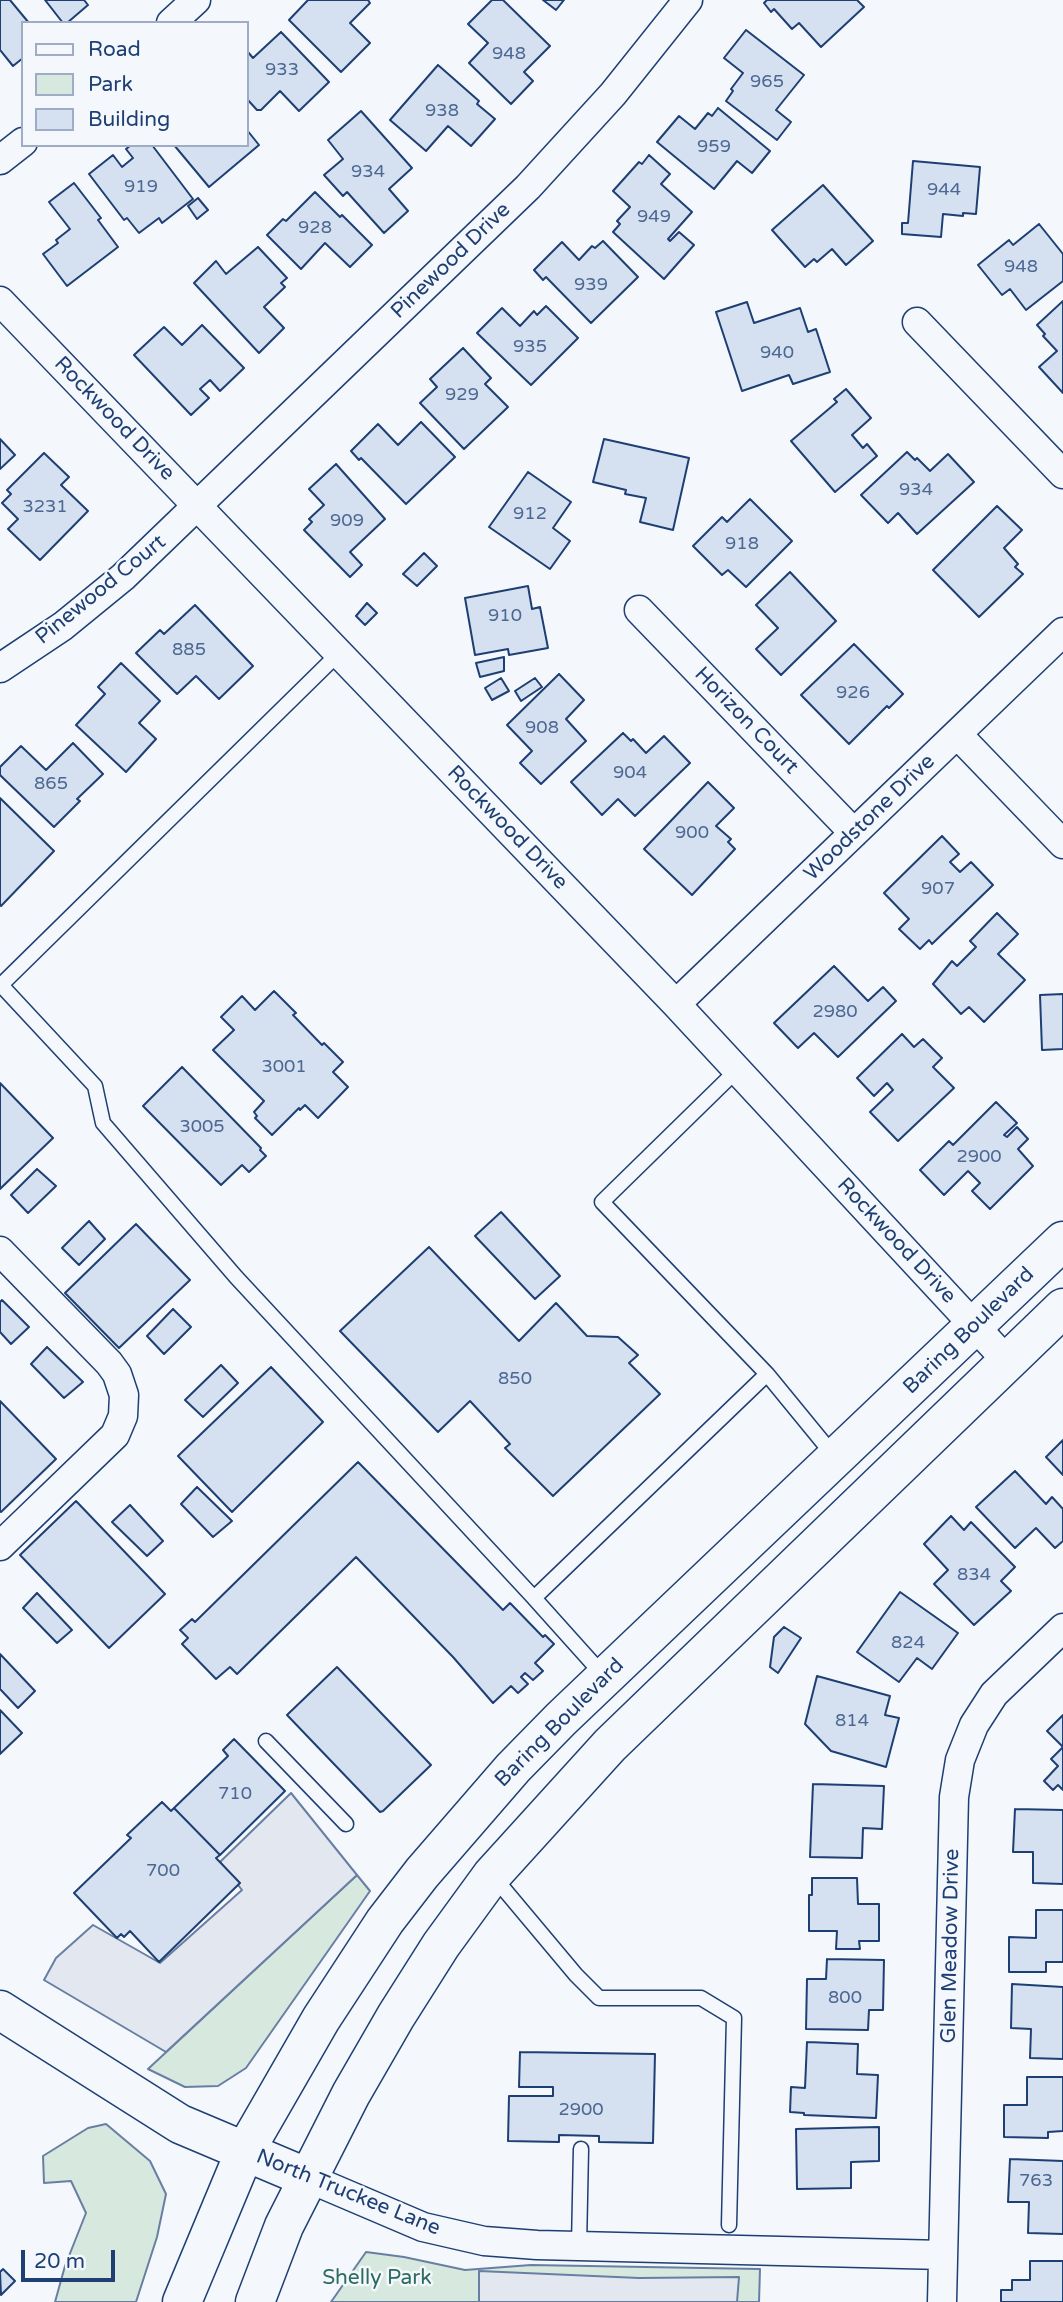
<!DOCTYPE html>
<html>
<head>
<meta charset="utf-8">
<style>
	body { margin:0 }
	#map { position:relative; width:1063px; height:2302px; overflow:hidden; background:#f4f7fb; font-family:"Varela Round",sans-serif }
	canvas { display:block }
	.legend { position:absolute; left:21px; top:21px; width:228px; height:126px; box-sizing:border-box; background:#f4f7fb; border:2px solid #9eadc5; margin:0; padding:9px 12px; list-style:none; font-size:21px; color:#1d3f73 }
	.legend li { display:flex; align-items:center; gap:14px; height:35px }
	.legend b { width:35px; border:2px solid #9eadc5 }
	.scale { position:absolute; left:21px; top:2250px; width:94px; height:32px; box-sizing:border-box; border:4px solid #1d3f73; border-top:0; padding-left:9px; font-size:21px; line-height:24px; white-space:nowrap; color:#1d3f73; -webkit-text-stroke:5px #f4f7fb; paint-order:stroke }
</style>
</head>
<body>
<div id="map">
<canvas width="1063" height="2302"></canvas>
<ul class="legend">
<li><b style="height:9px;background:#f4f7fb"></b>Road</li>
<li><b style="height:19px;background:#d7e8df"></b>Park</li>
<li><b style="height:19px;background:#d5e0f0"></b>Building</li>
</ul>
<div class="scale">20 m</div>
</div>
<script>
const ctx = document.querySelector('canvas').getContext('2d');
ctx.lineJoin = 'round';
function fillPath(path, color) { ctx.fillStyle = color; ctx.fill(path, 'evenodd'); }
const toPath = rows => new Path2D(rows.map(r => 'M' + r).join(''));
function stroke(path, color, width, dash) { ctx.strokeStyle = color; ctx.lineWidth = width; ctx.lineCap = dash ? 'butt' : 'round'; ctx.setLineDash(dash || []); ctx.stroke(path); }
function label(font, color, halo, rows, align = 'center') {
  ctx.font = font + ' "Varela Round",sans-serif'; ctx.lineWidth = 5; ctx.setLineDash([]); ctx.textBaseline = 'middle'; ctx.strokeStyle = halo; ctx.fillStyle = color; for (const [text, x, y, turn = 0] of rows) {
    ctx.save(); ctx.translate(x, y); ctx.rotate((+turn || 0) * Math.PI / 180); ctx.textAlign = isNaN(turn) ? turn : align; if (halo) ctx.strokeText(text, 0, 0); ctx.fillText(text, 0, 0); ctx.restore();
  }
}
const green = toPath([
	[357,1875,370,1891,246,2068,218,2086,185,2087,148,2069,357,1875],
	[106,2124,150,2161,166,2194,157,2237,136,2302,55,2302,65,2266,86,2213,71,2181,44,2183,43,2156,88,2128,106,2124],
	[366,2252,404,2257,465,2270,531,2265,760,2269,759,2302,331,2302,366,2252]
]);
const parking = toPath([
	[291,1793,357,1875,166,2052,44,1980,56,1958,93,1925,160,1963,242,1890,220,1862,291,1793],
	[479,2271,639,2278,739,2277,737,2302,479,2302,479,2271]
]);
const building = toPath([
	[0,0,10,0,29,23,23,23,23,58,13,66,0,50,0,0],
	[45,0,84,0,88,5,67,23,63,23,45,0],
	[308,0,368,0,370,3,350,23,370,43,341,72,289,20,308,0],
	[492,0,503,0,550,46,524,72,533,81,511,104,469,63,488,43,468,24,492,0],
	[543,0,564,0,556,10,543,0],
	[767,0,857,0,864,7,821,47,799,23,792,29,774,9,771,12,764,3,767,0],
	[746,30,804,75,776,110,791,122,777,140,726,101,733,91,731,89,743,73,724,58,746,30],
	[281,32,329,82,299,111,280,91,261,110,257,110,247,99,247,51,253,58,281,32],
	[438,65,479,101,477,104,495,119,471,146,448,126,426,151,390,120,438,65],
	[718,108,770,151,752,173,737,161,714,189,657,142,679,116,695,129,708,113,712,116,718,108],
	[361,111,412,168,389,189,408,211,384,233,347,192,343,196,324,175,343,159,328,140,361,111],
	[247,130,259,145,209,187,174,145,247,145,247,130],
	[131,145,152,145,193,199,162,223,159,218,139,233,127,218,124,220,89,174,113,155,122,167,133,158,126,149,131,145],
	[649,155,670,174,661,184,692,212,668,239,670,241,679,232,694,245,664,279,613,232,620,224,617,221,630,207,613,191,639,162,642,164,649,155],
	[913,161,980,167,976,214,963,213,963,216,943,214,941,237,902,234,902,223,908,223,913,161],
	[74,183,101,218,98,220,118,247,67,286,43,254,58,243,56,240,70,229,49,202,74,183],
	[823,185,873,241,846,265,832,249,817,262,814,259,805,267,772,230,823,185],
	[315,192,340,217,342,215,372,245,350,267,325,243,301,269,267,235,283,219,286,221,315,192],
	[198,198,208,210,197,219,188,206,198,198],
	[1039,224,1063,254,1063,281,1026,310,1010,289,1002,295,978,265,1009,240,1013,245,1039,224],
	[603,241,638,277,591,323,546,277,543,280,534,270,562,242,579,260,592,246,595,248,603,241],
	[258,247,287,278,281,283,285,287,264,307,284,328,259,353,194,283,216,261,226,274,258,247],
	[1063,301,1063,393,1039,367,1057,351,1043,336,1045,334,1037,325,1063,301],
	[747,302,754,323,800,308,808,332,816,329,830,372,793,384,789,375,742,391,716,312,747,302],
	[546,306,578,338,531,385,477,333,502,308,520,326,534,311,537,315,546,306],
	[202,325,244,368,220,391,210,380,200,389,209,398,191,415,134,355,164,327,182,345,202,325],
	[463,348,491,378,485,384,508,407,464,449,420,403,437,387,430,379,463,348],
	[846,389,871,418,852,435,863,448,867,444,877,456,835,492,791,441,837,402,834,399,846,389],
	[421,422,455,457,406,504,361,458,359,460,351,451,378,424,398,445,421,422],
	[0,439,15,455,0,469,0,439],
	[604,439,689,458,673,530,640,522,646,498,625,494,626,490,593,482,604,439],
	[907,452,915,460,917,458,930,471,948,454,974,482,917,534,898,513,888,523,861,495,907,452],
	[44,453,69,477,61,485,88,511,40,560,8,529,18,519,2,503,11,494,7,490,44,453],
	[336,464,385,519,350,552,362,565,350,577,304,530,312,522,309,519,324,505,309,489,336,464],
	[528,472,571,502,553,528,570,541,550,569,489,527,528,472],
	[750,499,792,541,746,587,728,570,722,575,693,546,722,517,727,522,750,499],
	[997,506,1022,530,1004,548,1018,564,1015,567,1023,574,979,617,933,570,997,506],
	[424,553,437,566,417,586,403,574,424,553],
	[790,572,836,621,781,675,756,649,778,628,756,605,790,572],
	[528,586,532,609,540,607,548,648,509,655,508,649,475,655,465,598,528,586],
	[367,603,377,613,365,625,356,616,367,603],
	[195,605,253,666,219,699,196,676,177,694,136,653,160,630,164,634,195,605],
	[854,644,903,694,889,708,887,706,849,744,801,695,854,644],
	[504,657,504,671,480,677,476,663,504,657],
	[121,663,160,701,139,723,156,739,126,772,76,725,105,694,98,687,121,663],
	[559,674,584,700,566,719,586,741,541,784,520,763,532,751,507,725,559,674],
	[501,678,509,691,492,700,485,688,501,678],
	[535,678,542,687,521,701,515,691,535,678],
	[623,733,631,741,633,739,646,753,664,736,690,763,635,816,618,799,602,815,571,782,623,733],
	[73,743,103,774,77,799,80,801,54,827,0,775,0,767,21,746,46,770,73,743],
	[708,782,734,808,716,826,731,839,728,842,735,849,692,895,644,849,708,782],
	[0,798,54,851,1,906,0,905,0,798],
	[942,836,959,854,950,862,960,872,971,862,993,885,932,944,929,940,920,949,899,929,909,919,884,893,942,836],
	[997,913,1018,934,998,954,1025,980,984,1022,969,1007,961,1014,933,984,952,961,957,966,976,947,970,941,997,913],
	[834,966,868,1001,883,987,896,1001,838,1057,814,1033,798,1048,774,1023,834,966],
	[274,991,296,1013,293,1015,322,1045,324,1043,343,1062,333,1072,348,1087,318,1118,305,1105,300,1110,299,1108,272,1135,255,1118,257,1116,254,1112,264,1101,213,1050,234,1030,221,1017,242,996,255,1010,274,991],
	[1063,994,1063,1049,1042,1050,1040,995,1063,994],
	[902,1034,914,1047,923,1039,942,1058,933,1067,954,1088,898,1141,870,1112,893,1090,887,1083,874,1096,857,1078,902,1034],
	[182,1067,261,1148,260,1150,266,1156,249,1172,242,1165,221,1185,143,1106,182,1067],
	[0,1083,53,1138,0,1189,0,1083],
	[996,1102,1017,1123,1004,1135,1007,1137,1017,1127,1028,1139,1018,1149,1033,1166,990,1209,972,1191,980,1183,968,1171,944,1195,920,1170,949,1141,953,1145,996,1102],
	[37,1169,56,1186,28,1213,11,1195,37,1169],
	[501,1212,560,1276,535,1299,475,1236,501,1212],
	[89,1221,105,1239,79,1265,62,1248,89,1221],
	[136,1224,190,1280,119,1348,65,1293,136,1224],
	[429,1247,519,1341,556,1303,587,1336,618,1337,638,1355,629,1363,660,1394,553,1496,505,1448,510,1444,470,1401,438,1432,340,1331,429,1247],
	[2,1300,29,1327,11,1344,0,1332,0,1302,2,1300],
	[173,1309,191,1327,164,1354,147,1336,173,1309],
	[47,1347,83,1382,64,1398,31,1364,47,1347],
	[221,1365,238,1383,203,1417,185,1400,221,1365],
	[271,1367,323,1422,232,1512,178,1456,271,1367],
	[0,1401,56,1459,1,1512,0,1511,0,1401],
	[1063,1440,1063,1475,1046,1457,1063,1440],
	[358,1462,503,1610,510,1603,543,1637,545,1635,554,1644,535,1663,543,1671,533,1680,525,1673,521,1677,528,1684,518,1693,511,1686,493,1703,453,1657,356,1557,237,1674,230,1667,216,1679,182,1644,188,1638,180,1630,192,1619,195,1622,358,1462],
	[1015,1471,1046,1504,1052,1497,1063,1509,1063,1541,1055,1548,1036,1528,1015,1548,976,1507,1015,1471],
	[197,1487,232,1521,213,1537,181,1504,197,1487],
	[76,1501,165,1594,109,1648,20,1555,76,1501],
	[130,1505,163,1541,147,1556,112,1522,130,1505],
	[951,1516,964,1530,971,1522,1015,1567,1001,1581,1011,1591,974,1625,934,1584,948,1570,924,1544,951,1516],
	[900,1592,958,1633,932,1669,917,1658,899,1682,857,1652,900,1592],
	[37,1593,72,1630,57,1643,23,1608,37,1593],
	[784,1627,801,1638,778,1673,770,1667,774,1637,784,1627],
	[0,1654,35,1691,18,1708,0,1689,0,1654],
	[337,1667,431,1765,383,1811,380,1812,287,1715,337,1667],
	[817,1676,890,1696,885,1715,899,1718,886,1767,831,1751,805,1724,817,1676],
	[0,1710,22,1733,0,1754,0,1710],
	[1063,1715,1063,1790,1058,1785,1053,1790,1044,1781,1058,1766,1051,1759,1063,1747,1047,1731,1063,1715],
	[234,1739,285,1791,220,1855,174,1808,228,1756,223,1750,234,1739],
	[813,1784,884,1786,882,1829,863,1828,862,1858,810,1857,813,1784],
	[162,1802,171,1811,174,1808,220,1855,216,1858,240,1883,159,1962,130,1931,124,1937,121,1934,117,1938,74,1893,131,1838,127,1835,162,1802],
	[1015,1809,1063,1810,1063,1884,1033,1883,1033,1852,1013,1852,1015,1809],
	[812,1878,857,1878,858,1904,879,1904,879,1941,859,1941,860,1949,836,1949,837,1931,809,1931,809,1895,812,1895,812,1878],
	[1036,1910,1063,1910,1063,1962,1046,1962,1046,1972,1009,1972,1009,1937,1036,1938,1036,1910],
	[827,1959,884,1960,883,2010,869,2010,868,2030,806,2029,807,1979,826,1979,827,1959],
	[1012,1984,1063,1987,1063,2059,1030,2058,1031,2029,1011,2028,1012,1984],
	[807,2042,858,2044,857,2074,878,2075,876,2118,804,2115,804,2113,790,2112,791,2087,805,2088,807,2042],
	[520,2052,655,2054,653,2143,599,2142,599,2136,559,2135,559,2142,508,2141,509,2096,553,2096,553,2087,519,2087,520,2052],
	[1027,2077,1063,2077,1063,2131,1048,2132,1048,2138,1004,2137,1004,2105,1027,2105,1027,2077],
	[879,2127,879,2161,851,2162,851,2188,797,2189,796,2129,879,2127],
	[1010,2159,1063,2161,1063,2234,1028,2233,1029,2202,1008,2202,1010,2159],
	[1030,2261,1063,2261,1063,2302,1001,2302,1001,2290,1012,2290,1012,2280,1030,2280,1030,2261],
	[3,2269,15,2281,1,2295,0,2272,3,2269]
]);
const lane = toPath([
	[339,653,1,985,95,1086,103,1123,236,1277,534,1598],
	[737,1070,602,1202,767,1374,835,1457],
	[604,1676,534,1598,767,1374],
	[266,1741,346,1824],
	[493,1876,576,1975,599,1998,701,1998,734,2018,729,2225],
	[579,2246,581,2149]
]);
const street = toPath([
	[171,23,196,0],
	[0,160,23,142],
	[0,301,676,1004,1007,1361],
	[917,322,1063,474],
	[639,610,854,833],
	[0,668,63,626,123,577,528,187,613,94,688,0],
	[957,734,1063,844],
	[676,1004,1063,632],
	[0,1251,109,1363,117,1374,124,1395,123,1416,115,1435,0,1546],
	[308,2178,423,2227,484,2241,537,2245,943,2255],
	[942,2302,954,1797,960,1760,974,1725,994,1694,1063,1628]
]);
const secondary = toPath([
	[0,2010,180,2124,308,2178],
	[182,2302,245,2151,321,2019,385,1921,422,1873,513,1768,561,1719,1063,1241],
	[255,2302,284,2226,351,2094,396,2016,441,1945,492,1875,610,1745,1063,1308]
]);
const numberNames = [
	["948",509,54],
	["933",282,70],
	["965",767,82],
	["938",442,111],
	["959",714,147],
	["934",368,172],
	["919",141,187],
	["944",944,190],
	["949",654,217],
	["928",315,228],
	["948",1021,267],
	["939",591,285],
	["935",530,347],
	["940",777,353],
	["929",462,395],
	["934",916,490],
	["3231",45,507],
	["912",530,514],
	["909",347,521],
	["918",742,544],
	["910",505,616],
	["885",189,650],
	["926",853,693],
	["908",542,728],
	["904",630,773],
	["865",51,784],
	["900",692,833],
	["907",938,889],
	["2980",835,1012],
	["3001",284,1067],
	["3005",202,1127],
	["2900",979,1157],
	["850",515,1379],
	["834",974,1575],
	["824",908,1643],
	["814",852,1721],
	["710",235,1794],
	["700",163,1871],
	["800",845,1998],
	["2900",581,2110],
	["763",1036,2181]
];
const streetNames = [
	["Pinewood Drive",451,261,-44],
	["Rockwood Drive",114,419,46],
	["Pinewood Court",101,590,-39],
	["Horizon Court",746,721,46],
	["Woodstone Drive",870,818,-44],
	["Rockwood Drive",507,828,46],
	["Rockwood Drive",896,1241,47],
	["Baring Boulevard",969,1331,-44],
	["Baring Boulevard",560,1723,-45],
	["Glen Meadow Drive",951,1946,-89],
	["North Truckee Lane",348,2193,22]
];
const parkNames = [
	["Shelly Park",377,2278]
];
fillPath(green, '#d7e8df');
stroke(green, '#687fa3', 2);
fillPath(parking, '#e3e8f0');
stroke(parking, '#687fa3', 2);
fillPath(building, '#d5e0f0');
stroke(building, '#1d3f73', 2);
stroke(lane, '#1d3f73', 17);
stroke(street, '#1d3f73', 31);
stroke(secondary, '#1d3f73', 41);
stroke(lane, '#f4f7fb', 14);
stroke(street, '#f4f7fb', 28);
stroke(secondary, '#f4f7fb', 38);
label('18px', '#4b6792', null, numberNames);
label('21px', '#1d3f73', '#f4f7fb', streetNames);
label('21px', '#2c6c60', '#f4f7fb', parkNames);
</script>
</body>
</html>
